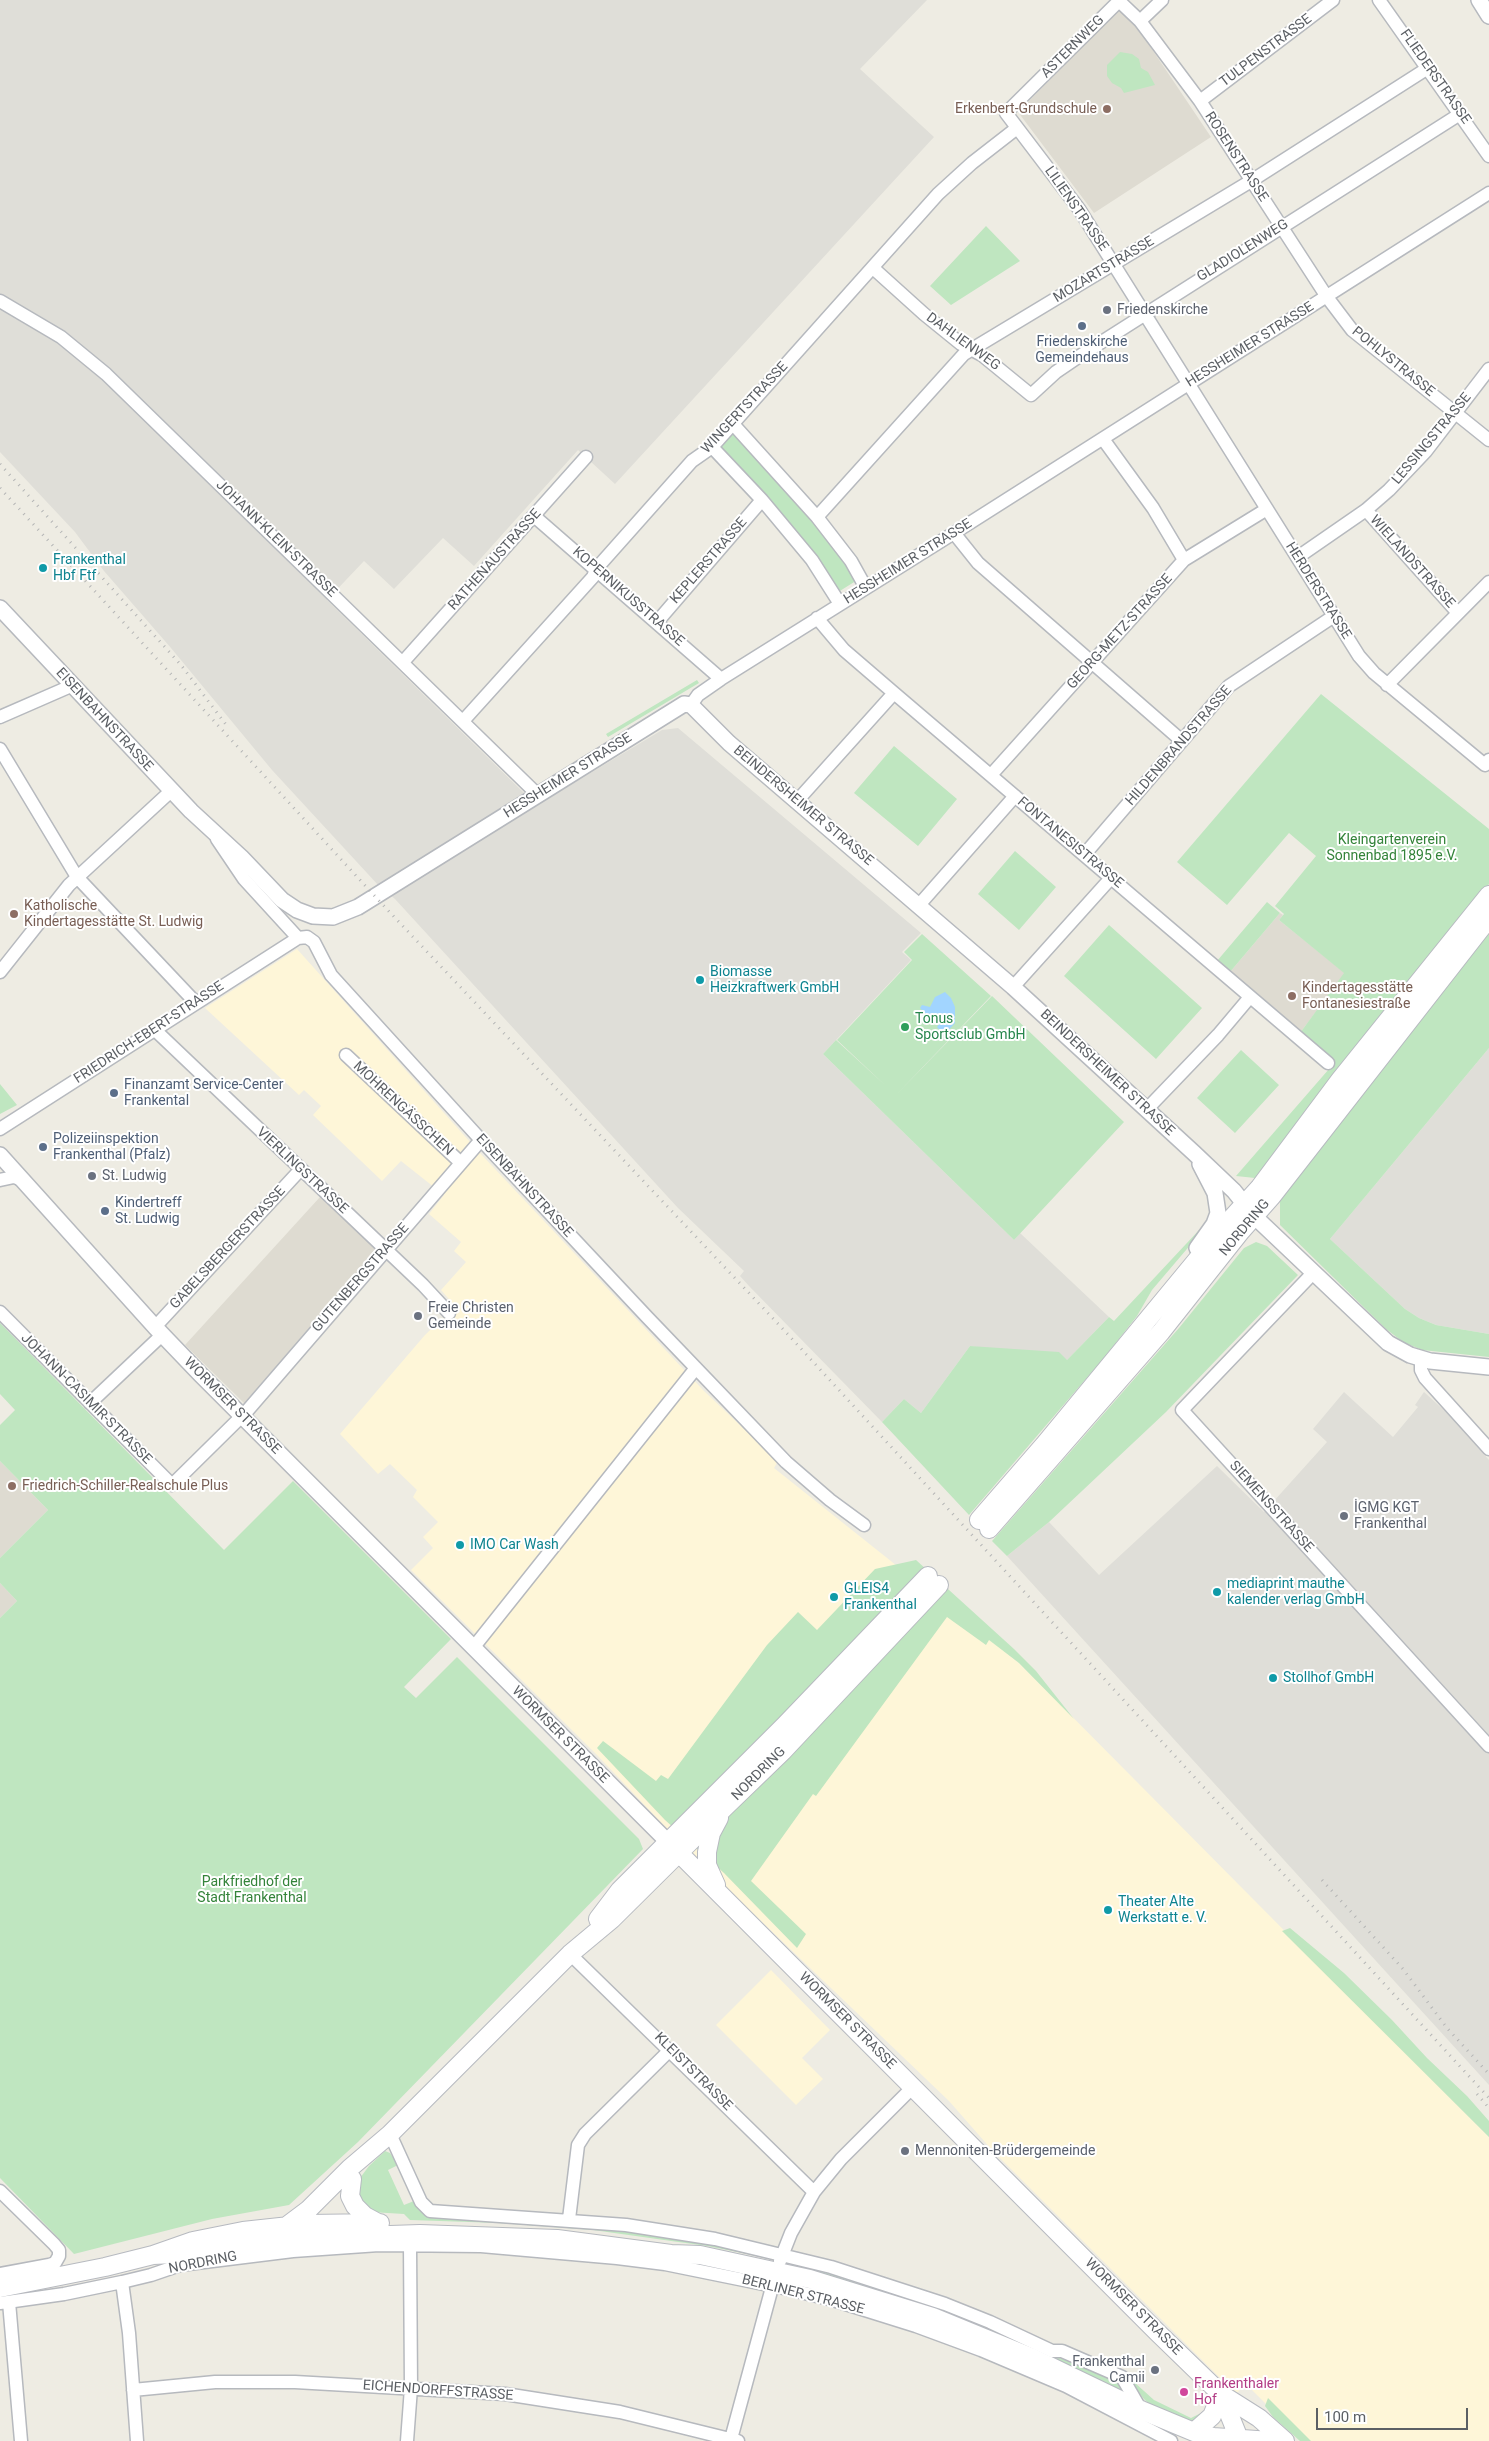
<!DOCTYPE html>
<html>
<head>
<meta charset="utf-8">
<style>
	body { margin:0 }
	#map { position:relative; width:1489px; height:2441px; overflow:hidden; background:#eeece3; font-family:Roboto,sans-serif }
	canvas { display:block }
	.scale { position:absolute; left:1316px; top:2408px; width:152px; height:22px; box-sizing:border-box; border:2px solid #5b5f64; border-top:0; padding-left:6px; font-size:15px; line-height:18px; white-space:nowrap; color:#5b5f64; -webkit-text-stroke:4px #fff; paint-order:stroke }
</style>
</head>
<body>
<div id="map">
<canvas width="1489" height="2441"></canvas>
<div class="scale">100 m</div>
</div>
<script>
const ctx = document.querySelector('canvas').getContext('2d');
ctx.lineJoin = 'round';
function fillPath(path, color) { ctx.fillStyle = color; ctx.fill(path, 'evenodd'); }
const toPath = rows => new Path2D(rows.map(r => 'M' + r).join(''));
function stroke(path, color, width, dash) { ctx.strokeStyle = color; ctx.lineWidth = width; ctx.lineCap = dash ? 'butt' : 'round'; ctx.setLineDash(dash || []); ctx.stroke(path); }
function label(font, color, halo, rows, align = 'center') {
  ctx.font = font + ' Roboto,sans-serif'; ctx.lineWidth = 4; ctx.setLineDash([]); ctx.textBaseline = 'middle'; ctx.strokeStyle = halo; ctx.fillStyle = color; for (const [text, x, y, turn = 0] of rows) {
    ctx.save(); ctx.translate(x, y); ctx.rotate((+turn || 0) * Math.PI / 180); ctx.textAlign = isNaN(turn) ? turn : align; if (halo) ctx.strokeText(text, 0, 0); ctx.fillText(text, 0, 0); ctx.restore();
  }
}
const commercial = toPath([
	[297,949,479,1152,704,1391,778,1461,774,1468,1019,1663,1489,2137,1489,2441,1303,2441,1246,2384,1236,2394,992,2150,949,2101,692,1855,597,1755,411,1570,433,1548,423,1537,438,1522,413,1497,417,1490,390,1464,378,1474,340,1434,425,1335,455,1306,441,1290,466,1262,454,1251,461,1242,429,1214,444,1195,401,1161,382,1181,313,1115,321,1106,304,1090,299,1095,205,1008],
	[771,1970,830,2030,802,2058,823,2079,796,2105,716,2025]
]);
const industrial = toPath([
	[0,0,927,0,860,69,934,137,615,484,578,450,474,566,443,538,394,589,364,561,327,600,523,792,542,802,662,730,678,728,921,933,902,952,911,960,823,1054,1014,1240,1020,1233,1109,1317,1067,1360,970,1346,921,1413,904,1399,882,1422,749,1286,740,1276,744,1271,678,1208,395,899,379,886,272,770,171,648,104,571,75,532,0,452],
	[1489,1048,1489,1334,1436,1325,1419,1318,1405,1309,1330,1239],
	[1344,1392,1393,1437,1418,1407,1415,1405,1424,1392,1447,1413,1489,1460,1489,2085,1007,1556,1049,1522,1099,1575,1217,1466,1264,1512,1327,1442,1313,1429]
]);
const education = toPath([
	[1120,9,1135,24,1211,137,1094,213,1018,112],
	[1280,913,1283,915,1279,920,1345,973,1300,1033,1230,972],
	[320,1197,377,1250,246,1405,185,1345],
	[0,1461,48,1510,0,1558],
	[0,1583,17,1601,0,1618]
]);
const green = toPath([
	[1120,52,1132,54,1139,59,1141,68,1148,72,1155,85,1124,93,1121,88,1112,83,1107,76,1107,65],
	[986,226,1020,261,951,305,930,286],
	[733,429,772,470,859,579,835,594,716,447],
	[697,680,699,683,608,737,606,734],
	[1321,694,1489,829,1489,884,1255,1178,1236,1176,1329,1069,1300,1033,1344,973,1279,920,1284,914,1275,906,1316,856,1289,833,1227,905,1177,862],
	[894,746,957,799,918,846,854,793],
	[1015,851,1056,887,1019,930,978,894],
	[1267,902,1280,913,1230,972,1217,961],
	[1109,925,1202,1008,1156,1059,1064,976],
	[1489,925,1489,1048,1330,1239,1405,1309,1419,1318,1436,1325,1489,1334,1489,1357,1422,1350,1403,1342,1386,1329,1280,1225,1280,1194],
	[922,934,991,996,895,1096,992,996,1124,1122,1014,1240,823,1054,836,1040,886,1086,837,1040,912,960,904,952],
	[1241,1050,1279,1085,1235,1133,1197,1098],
	[0,1084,17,1105,0,1114],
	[1200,1229,1192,1243,1152,1290,1137,1316,1103,1359,969,1515,882,1422,904,1399,921,1413,970,1346,1059,1352,1067,1360,1109,1317,1114,1321],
	[1256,1242,1267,1246,1298,1275,1166,1412,1049,1522,1007,1556,992,1541,1179,1328,1244,1248],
	[0,1323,224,1550,293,1481,451,1639,404,1687,416,1698,457,1657,639,1839,643,1849,358,2142,289,2205,212,2219,74,2254,0,2178,0,1618,17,1601,0,1583,0,1558,48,1510,0,1461,0,1425,15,1410,0,1394],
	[916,1560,1014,1649,1036,1671,1074,1719,1019,1663,989,1640,986,1645,947,1617,816,1796,813,1794,751,1881,806,1934,797,1948,724,1873,665,1820,597,1748,603,1741,656,1781,661,1775,668,1779,767,1645,798,1612,817,1630,875,1569],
	[1290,1928,1344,1973,1392,2020,1427,2058,1467,2096,1489,2121,1489,2137,1282,1931],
	[385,2151,390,2153,398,2165,388,2170,404,2205,414,2201,419,2210,622,2229,690,2240,767,2258,707,2246,593,2230,499,2223,410,2220,404,2214,371,2212,359,2203,357,2182,369,2166],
	[793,2260,947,2311,1120,2383,1123,2387,1122,2391,886,2294,792,2266,790,2263],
	[1134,2382,1154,2400,1191,2418,1205,2411,1201,2420,1188,2423,1152,2407,1143,2398,1133,2384],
	[1268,2398,1311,2441,1300,2441,1273,2417,1265,2406]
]);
const water = toPath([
	[945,992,951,998,955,1007,955,1023,944,1035,937,1027,941,1022,941,1019,933,1015,929,1017,920,1008,922,1005,930,1007,935,997]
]);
const minor = toPath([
	[1379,0,1489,156],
	[1140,21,1162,0],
	[1200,101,1333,0],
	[873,268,924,314,961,344,982,355,1031,395,1056,372,1078,357,1460,114],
	[0,301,61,337,106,374,537,794],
	[733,424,817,517,851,561,866,588],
	[1103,439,1153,508,1184,560],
	[1489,440,1352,330,1327,297,1200,101,1140,21,1119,1,1006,113,1079,209,1359,656,1374,673,1485,765,1489,760],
	[712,447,762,500,812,560,840,604],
	[1366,510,1458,613],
	[534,516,721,679],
	[817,517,964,354,1251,181,1428,68],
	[954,533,978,563,1182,741],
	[1298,557,1366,510,1389,490,1426,451,1489,369],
	[817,618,844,650,894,693,1328,1063],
	[657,622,762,500],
	[403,662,586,457],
	[1387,685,1489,582],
	[691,705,698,695,721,679,954,533,1489,193],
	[0,717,71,686],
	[463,721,593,577,596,569,692,461,712,447,938,194,972,163,1017,128],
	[0,749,77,877,196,1003],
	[991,775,1184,560,1267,509],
	[797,801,894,693],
	[217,839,244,879,298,938],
	[1084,855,1229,686,1334,616],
	[919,905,1015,796],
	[0,972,69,885,171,791],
	[1013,987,1111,878],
	[155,1030,423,1285,449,1313],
	[346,1055,461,1163],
	[1146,1110,1218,1035,1250,997],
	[0,1129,298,938,307,937,314,942,331,975,481,1140,647,1317,786,1462,830,1500,864,1525],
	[0,1180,14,1177,22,1180],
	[1314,1272,1182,1410,1489,1746],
	[0,1312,172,1485,247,1411,481,1140],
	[155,1327,301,1169],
	[1421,1359,1421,1370,1425,1378,1489,1449],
	[90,1403,162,1335],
	[473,1648,696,1368],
	[570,1954,814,2192],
	[390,2134,421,2202,430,2211,626,2225,715,2239,831,2267,945,2304,990,2322,1052,2351,1062,2351,1122,2377,1141,2410],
	[0,2191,54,2244,59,2250,59,2256,55,2263,49,2265,0,2274],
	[569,2219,578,2145,585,2134,670,2050],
	[780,2261,791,2233,814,2192,841,2159,914,2086],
	[122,2282,129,2333,137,2441],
	[9,2302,21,2441],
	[0,2303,64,2294,122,2282,151,2275,180,2265,293,2251,379,2245,481,2246,617,2258,665,2264,788,2289,833,2300,916,2326,981,2350,1066,2386,1171,2441],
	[133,2390,215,2382,295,2382,505,2394,620,2412,738,2441],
	[731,2439,774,2280],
	[407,2441,411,2388,410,2245]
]);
const tertiary = toPath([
	[1479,0,1489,16],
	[0,608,191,811,241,857,282,900,297,910,313,916,333,917,358,907,684,704,691,705,729,743,1013,987,1194,1153,1234,1191,1254,1216,1388,1343,1410,1355,1430,1361,1489,1367],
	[0,1155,155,1327,201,1375,668,1842],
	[1197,1248,1214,1224,1218,1213,1215,1193,1200,1164]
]);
const secondary = toPath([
	[979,1520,1044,1445,1229,1221,1260,1187,1340,1080,1489,895],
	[989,1529,1161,1332,1241,1231,1272,1196,1489,918],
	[668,1842,1158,2333,1221,2394,1259,2418,1285,2441],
	[716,1885,707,1865,707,1852,711,1833,719,1818],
	[598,1919,620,1890,785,1725,928,1576],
	[352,2179,350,2196,355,2206,365,2216,378,2223],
	[288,2225,308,2210,350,2168,390,2134,570,1954,612,1919,724,1808,783,1751,939,1585],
	[153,2255,195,2253,301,2238,420,2234,557,2239,671,2254,700,2255,810,2279,933,2317,1033,2358,1141,2410,1194,2432,1213,2437,1271,2441],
	[0,2288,105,2267,153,2255,193,2241,243,2231,308,2224,380,2223],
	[1221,2394,1240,2441],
	[1194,2432,1212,2416,1221,2394]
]);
const rail = toPath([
	[0,464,181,665,227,726],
	[0,488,382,904,782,1328,1489,2098],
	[1322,1880,1403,1969,1447,2028,1489,2074],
	[1477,2094,1489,2108]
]);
const markers = [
	[1107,109,5,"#8d6e63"],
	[1107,310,5,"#6b7280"],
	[1082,326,5,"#5c6f8a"],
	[43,568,5,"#0f9aa8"],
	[14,914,5,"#8d6e63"],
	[700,980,5,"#0f9aa8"],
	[1292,996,5,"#8d6e63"],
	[905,1027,5,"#2e9e5b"],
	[114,1093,5,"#5c6f8a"],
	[43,1147,5,"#5c6f8a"],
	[92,1176,5,"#6b7280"],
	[105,1211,5,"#5c6f8a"],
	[418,1316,5,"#6b7280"],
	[12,1486,5,"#8d6e63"],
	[1344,1516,5,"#6b7280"],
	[460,1545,5,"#0f9aa8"],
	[1217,1592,5,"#0f9aa8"],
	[834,1597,5,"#0f9aa8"],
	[1273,1678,5,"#0f9aa8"],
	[1108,1910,5,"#0f9aa8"],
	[905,2151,5,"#6b7280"],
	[1155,2370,5,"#6b7280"],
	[1184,2392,5,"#d1479c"]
];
const streetNames = [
	["ASTERNWEG",1073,47,-45],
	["TULPENSTRASSE",1266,51,-37],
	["FLIEDERSTRASSE",1435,77,55],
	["ROSENSTRASSE",1236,157,57],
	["LILIENSTRASSE",1076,209,55],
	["GLADIOLENWEG",1243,251,-32],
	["MOZARTSTRASSE",1104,270,-31],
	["DAHLIENWEG",963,342,36],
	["HESSHEIMER STRASSE",1250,345,-32],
	["POHLYSTRASSE",1393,362,39],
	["WINGERTSTRASSE",745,408,-47],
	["LESSINGSTRASSE",1432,439,-50],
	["JOHANN-KLEIN-STRASSE",276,539,44],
	["RATHENAUSTRASSE",495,560,-48],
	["KEPLERSTRASSE",709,561,-49],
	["HESSHEIMER STRASSE",908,562,-32],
	["WIELANDSTRASSE",1412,562,48],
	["HERDERSTRASSE",1318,591,58],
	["KOPERNIKUSSTRASSE",628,597,41],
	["GEORG-METZ-STRASSE",1120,632,-48],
	["EISENBAHNSTRASSE",104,720,47],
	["HILDENBRANDSTRASSE",1179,746,-49],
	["HESSHEIMER STRASSE",568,776,-32],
	["BEINDERSHEIMER STRASSE",803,806,40],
	["FONTANESISTRASSE",1070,843,40],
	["FRIEDRICH-EBERT-STRASSE",149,1033,-33],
	["BEINDERSHEIMER STRASSE",1107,1073,43],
	["MOHRENGÄSSCHEN",403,1109,43],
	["VIERLINGSTRASSE",302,1171,43],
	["EISENBAHNSTRASSE",524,1186,47],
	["NORDRING",1245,1228,-50],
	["GABELSBERGERSTRASSE",228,1248,-47],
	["GUTENBERGSTRASSE",361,1278,-49],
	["JOHANN-CASIMIR-STRASSE",86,1399,45],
	["WORMSER STRASSE",232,1406,45],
	["SIEMENSSTRASSE",1271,1507,48],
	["WORMSER STRASSE",560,1735,45],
	["NORDRING",759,1774,-45],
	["WORMSER STRASSE",847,2021,45],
	["KLEISTSTRASSE",693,2072,45],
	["NORDRING",203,2263,-11],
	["BERLINER STRASSE",803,2295,14],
	["WORMSER STRASSE",1133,2307,45],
	["EICHENDORFFSTRASSE",438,2391,4]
];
const educationNames = [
	["Erkenbert-Grundschule",1097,109,"right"],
	["Katholische",24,906],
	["Kindertagesstätte St. Ludwig",24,922],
	["Kindertagesstätte",1302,988],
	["Fontanesiestraße",1302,1004],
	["Friedrich-Schiller-Realschule Plus",22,1486]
];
const worshipNames = [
	["Friedenskirche",1117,310],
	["St. Ludwig",102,1176],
	["Freie Christen",428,1308],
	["Gemeinde",428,1324],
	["İGMG KGT",1354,1508],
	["Frankenthal",1354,1524],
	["Mennoniten-Brüdergemeinde",915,2151],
	["Frankenthal",1145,2362,"right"],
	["Camii",1145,2378,"right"]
];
const serviceNames = [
	["Friedenskirche",1082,342,"center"],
	["Gemeindehaus",1082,358,"center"],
	["Finanzamt Service-Center",124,1085],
	["Frankental",124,1101],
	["Polizeiinspektion",53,1139],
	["Frankenthal (Pfalz)",53,1155],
	["Kindertreff",115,1203],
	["St. Ludwig",115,1219]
];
const cultureNames = [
	["Frankenthal",53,560],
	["Hbf Ftf",53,576],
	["Biomasse",710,972],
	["Heizkraftwerk GmbH",710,988],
	["IMO Car Wash",470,1545],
	["mediaprint mauthe",1227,1584],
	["kalender verlag GmbH",1227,1600],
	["GLEIS4",844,1589],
	["Frankenthal",844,1605],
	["Stollhof GmbH",1283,1678],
	["Theater Alte",1118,1902],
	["Werkstatt e. V.",1118,1918]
];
const parkNames = [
	["Kleingartenverein",1392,840],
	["Sonnenbad 1895 e.V.",1392,856],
	["Parkfriedhof der",252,1882],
	["Stadt Frankenthal",252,1898]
];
const leisureNames = [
	["Tonus",915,1019],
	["Sportsclub GmbH",915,1035]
];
const hotelNames = [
	["Frankenthaler",1194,2384],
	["Hof",1194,2400]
];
fillPath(commercial, '#fef6d8');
fillPath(industrial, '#dfded8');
fillPath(education, '#dedbd1');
fillPath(green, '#bfe6c0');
fillPath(water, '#a2d5ff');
stroke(minor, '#b6b9be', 15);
stroke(tertiary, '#b6b9be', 18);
stroke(secondary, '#b7bac0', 20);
stroke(minor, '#fff', 12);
stroke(tertiary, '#fff', 15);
stroke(secondary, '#fff', 18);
stroke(rail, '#b4b5b5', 3, [1, 6]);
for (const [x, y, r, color] of markers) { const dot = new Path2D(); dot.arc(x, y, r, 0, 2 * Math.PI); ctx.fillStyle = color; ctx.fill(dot); stroke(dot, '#fff', 2); }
label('14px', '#5b5f64', '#fff', streetNames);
label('14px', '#785e54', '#fff', educationNames, 'left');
label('14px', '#5b616d', '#fff', worshipNames, 'left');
label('14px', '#4e5e75', '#fff', serviceNames, 'left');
label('14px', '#0d838f', '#fff', cultureNames, 'left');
label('14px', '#338339', '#fff', parkNames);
label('14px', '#27864d', '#fff', leisureNames, 'left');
label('14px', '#b23c85', '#fff', hotelNames, 'left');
</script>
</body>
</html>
